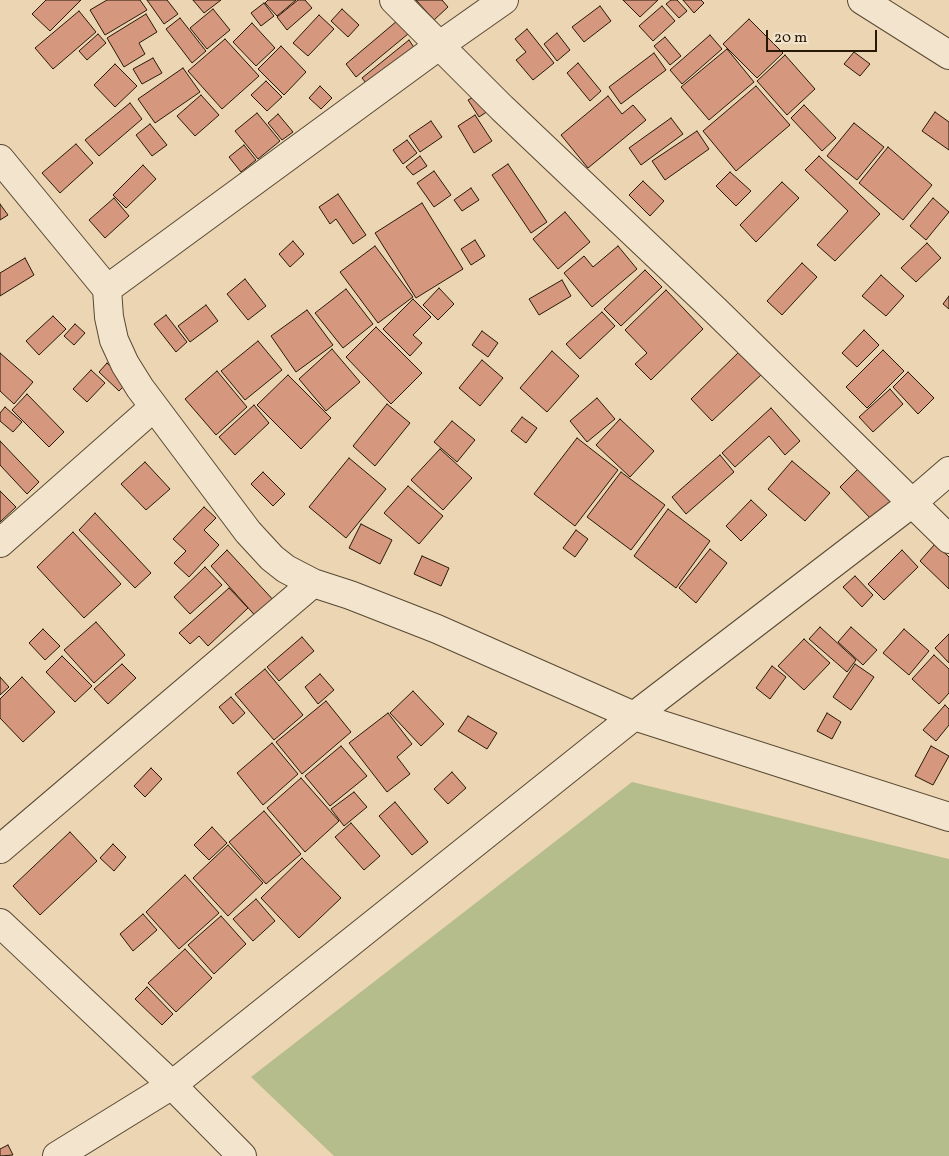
<!DOCTYPE html>
<html>
<head>
<meta charset="utf-8">
<style>
	body { margin:0 }
	#map { position:relative; width:949px; height:1156px; overflow:hidden; background:#ebd5b2; font-family:Vollkorn,serif }
	canvas { display:block }
	.scale { position:absolute; left:766px; top:30px; width:111px; height:22px; box-sizing:border-box; border:2px solid #281907; border-top:0; padding-left:6px; font-size:15px; line-height:18px; white-space:nowrap; color:#281907; -webkit-text-stroke:4px #f2e4cd; paint-order:stroke }
</style>
</head>
<body>
<div id="map">
<canvas width="949" height="1156"></canvas>
<div class="scale">20 m</div>
</div>
<script>
const ctx = document.querySelector('canvas').getContext('2d');
ctx.lineJoin = 'round';
function fillPath(path, color) { ctx.fillStyle = color; ctx.fill(path, 'evenodd'); }
const toPath = rows => new Path2D(rows.map(r => 'M' + r).join(''));
function stroke(path, color, width, dash) { ctx.strokeStyle = color; ctx.lineWidth = width; ctx.lineCap = dash ? 'butt' : 'round'; ctx.setLineDash(dash || []); ctx.stroke(path); }
const green = toPath([
	[632,782,949,859,949,1156,334,1156,251,1077]
]);
const building = toPath([
	[46,0,81,0,50,31,32,14,46,0],
	[107,0,140,0,147,10,105,35,90,10,107,0],
	[147,0,167,0,178,14,164,24,147,0],
	[193,0,221,0,204,13,193,0],
	[268,0,296,0,277,16,265,3,268,0],
	[298,0,305,0,312,8,287,30,277,17,298,0],
	[416,0,442,0,448,7,434,20,416,0],
	[623,0,658,0,640,17,623,0],
	[671,0,677,0,687,11,679,18,666,4,671,0],
	[683,0,701,0,704,3,694,13,683,0],
	[264,3,274,16,261,26,251,13,264,3],
	[600,6,611,21,584,42,572,27,600,6],
	[662,6,675,21,653,41,639,26,662,6],
	[213,9,230,30,207,49,190,28,213,9],
	[342,9,359,25,348,37,331,21,342,9],
	[79,11,96,32,53,69,35,48,79,11],
	[146,14,157,32,139,43,145,54,124,67,107,38,146,14],
	[319,15,334,29,308,56,293,43,319,15],
	[180,18,206,51,192,63,166,29,180,18],
	[749,19,783,53,757,78,723,44,749,19],
	[397,21,408,34,356,77,346,64,397,21],
	[252,23,275,48,256,66,233,42,252,23],
	[527,29,554,63,533,80,516,60,526,52,515,39,527,29],
	[557,33,570,50,557,61,544,44,557,33],
	[98,34,106,43,87,60,79,51,98,34],
	[710,35,722,49,682,84,670,70,710,35],
	[665,37,681,56,670,65,654,46,665,37],
	[225,39,259,76,222,109,188,71,225,39],
	[409,40,417,52,370,88,362,78,409,40],
	[281,46,306,72,284,95,258,69,281,46],
	[727,49,754,82,709,120,681,87,727,49],
	[854,52,870,64,860,76,844,64,854,52],
	[654,53,666,70,621,104,609,87,654,53],
	[785,55,815,89,787,115,757,81,785,55],
	[153,58,162,73,142,84,133,69,153,58],
	[578,63,601,91,590,101,567,73,578,63],
	[115,64,137,86,115,107,94,85,115,64],
	[183,68,200,92,155,123,138,99,183,68],
	[266,81,282,97,267,111,251,95,266,81],
	[320,86,332,98,321,109,309,98,320,86],
	[756,86,790,125,736,171,703,131,756,86],
	[481,93,491,109,479,117,468,100,481,93],
	[201,95,219,115,195,136,177,116,201,95],
	[608,96,622,114,633,105,646,120,588,168,561,135,608,96],
	[130,103,142,119,99,156,85,140,130,103],
	[804,105,836,138,822,151,791,118,804,105],
	[935,112,949,122,949,150,922,131,935,112],
	[257,113,280,141,258,159,235,131,257,113],
	[278,114,293,132,282,140,268,123,278,114],
	[475,115,492,141,474,153,458,126,475,115],
	[671,118,683,134,641,165,629,148,671,118],
	[431,121,442,137,420,152,409,136,431,121],
	[854,123,884,147,857,180,827,156,854,123],
	[150,124,167,145,152,156,136,135,150,124],
	[697,131,709,149,665,180,652,161,697,131],
	[407,140,417,153,403,164,393,150,407,140],
	[76,144,93,163,60,193,42,173,76,144],
	[244,145,256,160,241,172,229,157,244,145],
	[888,147,932,185,903,220,859,183,888,147],
	[420,156,427,166,413,175,406,167,420,156],
	[819,156,880,214,835,261,817,245,848,211,805,170,819,156],
	[508,164,547,222,531,233,492,175,508,164],
	[143,165,156,179,126,208,113,195,143,165],
	[434,171,451,195,434,207,417,183,434,171],
	[730,172,751,191,736,206,716,186,730,172],
	[643,181,664,201,650,216,629,195,643,181],
	[782,182,799,198,756,242,740,225,782,182],
	[471,188,479,200,462,211,454,200,471,188],
	[338,194,366,235,353,244,336,219,330,224,319,207,338,194],
	[114,198,129,216,105,238,89,220,114,198],
	[933,198,949,212,926,240,910,226,933,198],
	[422,203,463,269,416,298,375,233,422,203],
	[0,204,8,215,0,220,0,204],
	[565,212,590,242,558,269,533,239,565,212],
	[475,240,485,256,471,265,461,249,475,240],
	[293,241,304,254,290,267,279,254,293,241],
	[927,243,941,258,916,282,901,268,927,243],
	[375,246,413,297,378,323,340,272,375,246],
	[618,246,637,269,592,307,564,273,584,256,593,267,618,246],
	[25,258,34,275,0,296,0,273,25,258],
	[802,263,817,277,782,315,767,301,802,263],
	[645,270,662,287,621,326,604,309,645,270],
	[881,275,904,296,886,316,862,296,881,275],
	[245,279,266,306,248,320,227,294,245,279],
	[562,280,571,296,539,315,529,299,562,280],
	[439,288,454,304,438,320,423,305,439,288],
	[346,289,373,324,343,348,315,313,346,289],
	[666,290,703,329,651,380,635,364,647,353,625,330,666,290],
	[949,296,949,309,943,304,949,296],
	[413,299,431,317,413,335,422,343,410,356,383,329,413,299],
	[206,305,218,321,190,342,178,326,206,305],
	[307,310,333,345,296,372,271,336,307,310],
	[602,312,615,326,580,359,566,344,602,312],
	[166,315,187,342,176,352,154,324,166,315],
	[53,316,66,329,39,355,26,341,53,316],
	[75,324,85,333,74,345,64,336,75,324],
	[376,327,422,373,391,404,346,357,376,327],
	[864,330,879,345,857,367,842,353,864,330],
	[482,331,498,343,488,357,472,345,482,331],
	[258,341,282,370,245,400,221,371,258,341],
	[332,349,360,382,326,411,299,379,332,349],
	[883,350,904,371,867,408,846,387,883,350],
	[552,351,579,376,547,412,520,388,552,351],
	[740,351,762,374,712,421,691,399,740,351],
	[0,353,33,382,14,404,0,391,0,353],
	[482,360,503,378,480,406,459,388,482,360],
	[107,363,128,382,119,391,99,372,107,363],
	[91,370,105,383,87,402,73,389,91,370],
	[217,371,247,407,216,435,185,399,217,371],
	[908,372,934,398,918,414,893,387,908,372],
	[288,375,331,418,301,449,257,405,288,375],
	[890,389,903,404,873,432,859,417,890,389],
	[27,394,64,432,49,447,12,410,27,394],
	[597,398,615,419,587,442,570,421,597,398],
	[387,404,410,423,375,466,353,446,387,404],
	[254,405,269,423,235,455,219,437,254,405],
	[5,407,22,422,13,432,0,421,0,413,5,407],
	[771,408,800,441,785,455,769,436,735,467,722,453,771,408],
	[522,417,537,428,526,443,511,431,522,417],
	[620,419,654,451,630,477,596,445,620,419],
	[452,421,475,440,457,462,434,442,452,421],
	[577,438,618,470,575,526,534,494,577,438],
	[0,441,39,482,27,494,0,465,0,441],
	[440,449,472,478,443,510,411,480,440,449],
	[720,455,734,472,686,514,672,497,720,455],
	[349,458,386,489,346,538,309,507,349,458],
	[792,461,830,493,805,521,768,489,792,461],
	[145,462,170,489,146,510,121,484,145,462],
	[860,467,893,501,873,521,840,487,860,467],
	[263,472,285,494,273,506,251,484,263,472],
	[621,472,665,505,631,550,587,517,621,472],
	[408,486,443,516,419,544,384,513,408,486],
	[0,491,16,507,0,522,0,491],
	[751,500,767,515,741,541,726,526,751,500],
	[204,507,216,518,204,530,219,545,189,577,174,563,186,551,173,539,204,507],
	[668,509,710,541,676,588,634,556,668,509],
	[95,513,151,573,135,588,79,530,95,513],
	[361,524,392,540,380,564,349,548,361,524],
	[576,530,588,539,575,557,563,548,576,530],
	[73,532,121,584,84,618,37,567,73,532],
	[935,544,949,557,949,589,920,561,935,544],
	[710,549,727,563,696,603,679,588,710,549],
	[227,550,277,604,259,620,211,566,227,550],
	[902,550,918,567,884,600,868,584,902,550],
	[422,556,449,568,441,586,414,574,422,556],
	[205,567,222,585,190,614,174,597,205,567],
	[855,576,873,595,862,607,843,587,855,576],
	[229,588,248,608,208,646,199,636,190,644,179,633,229,588],
	[96,622,125,655,94,683,64,650,96,622],
	[820,627,856,660,847,672,809,639,820,627],
	[851,627,877,650,863,665,838,642,851,627],
	[43,629,60,646,45,660,29,643,43,629],
	[904,629,929,651,909,675,883,653,904,629],
	[949,634,949,663,935,648,949,634],
	[302,637,314,651,279,681,267,667,302,637],
	[804,639,830,663,804,690,778,666,804,639],
	[934,655,949,669,949,693,939,704,912,679,934,655],
	[62,656,92,686,75,702,46,672,62,656],
	[122,664,136,678,108,704,94,689,122,664],
	[855,664,874,677,851,710,833,697,855,664],
	[772,666,786,677,770,699,756,688,772,666],
	[265,669,303,715,274,740,235,694,265,669],
	[320,674,334,690,318,704,305,687,320,674],
	[0,677,9,687,0,695,0,677],
	[22,677,55,712,23,742,0,718,0,699,22,677],
	[413,691,444,724,421,746,390,713,413,691],
	[231,697,245,713,233,724,219,707,231,697],
	[326,701,351,732,302,774,276,742,326,701],
	[945,705,949,709,949,725,936,741,923,730,945,705],
	[388,713,412,744,397,757,410,774,387,792,349,743,388,713],
	[827,713,841,722,832,739,817,731,827,713],
	[468,716,497,733,487,749,458,731,468,716],
	[272,743,298,774,263,805,237,773,272,743],
	[341,746,367,776,330,806,305,776,341,746],
	[931,746,949,756,933,785,915,776,931,746],
	[151,768,162,779,145,797,134,786,151,768],
	[452,772,466,788,448,804,434,789,452,772],
	[301,778,339,821,305,852,267,808,301,778],
	[354,792,367,807,344,826,331,809,354,792],
	[395,802,428,842,412,855,379,816,395,802],
	[264,811,301,854,266,884,229,842,264,811],
	[351,823,380,856,364,870,335,837,351,823],
	[212,827,227,843,209,860,194,845,212,827],
	[70,832,97,861,40,915,13,886,70,832],
	[113,844,126,857,114,871,100,858,113,844],
	[228,845,263,883,228,916,193,878,228,845],
	[302,858,341,898,299,938,261,898,302,858],
	[185,875,219,913,179,949,146,912,185,875],
	[256,899,275,921,253,941,233,919,256,899],
	[143,914,157,930,133,951,120,934,143,914],
	[221,916,246,944,214,974,188,945,221,916],
	[185,949,212,978,176,1012,148,983,185,949],
	[147,987,173,1014,162,1025,135,999,147,987],
	[8,1145,13,1155,0,1156,0,1149,8,1145]
]);
const minor = toPath([
	[394,0,502,108,715,310,949,539],
	[862,0,949,55],
	[0,159,107,289,109,317,114,340,125,364,140,388,248,532,272,558,286,569,313,583,350,595,437,629,634,716,912,503,949,471],
	[107,289,440,45,504,0],
	[0,543,154,407],
	[0,849,313,583],
	[0,923,172,1085,242,1156],
	[57,1156,172,1085,634,716,949,817]
]);
fillPath(green, '#b6bd8d');
fillPath(building, '#d5977e');
stroke(building, '#281907', 1);
stroke(minor, '#594832', 30);
stroke(minor, '#f2e4cd', 28);
</script>
</body>
</html>
